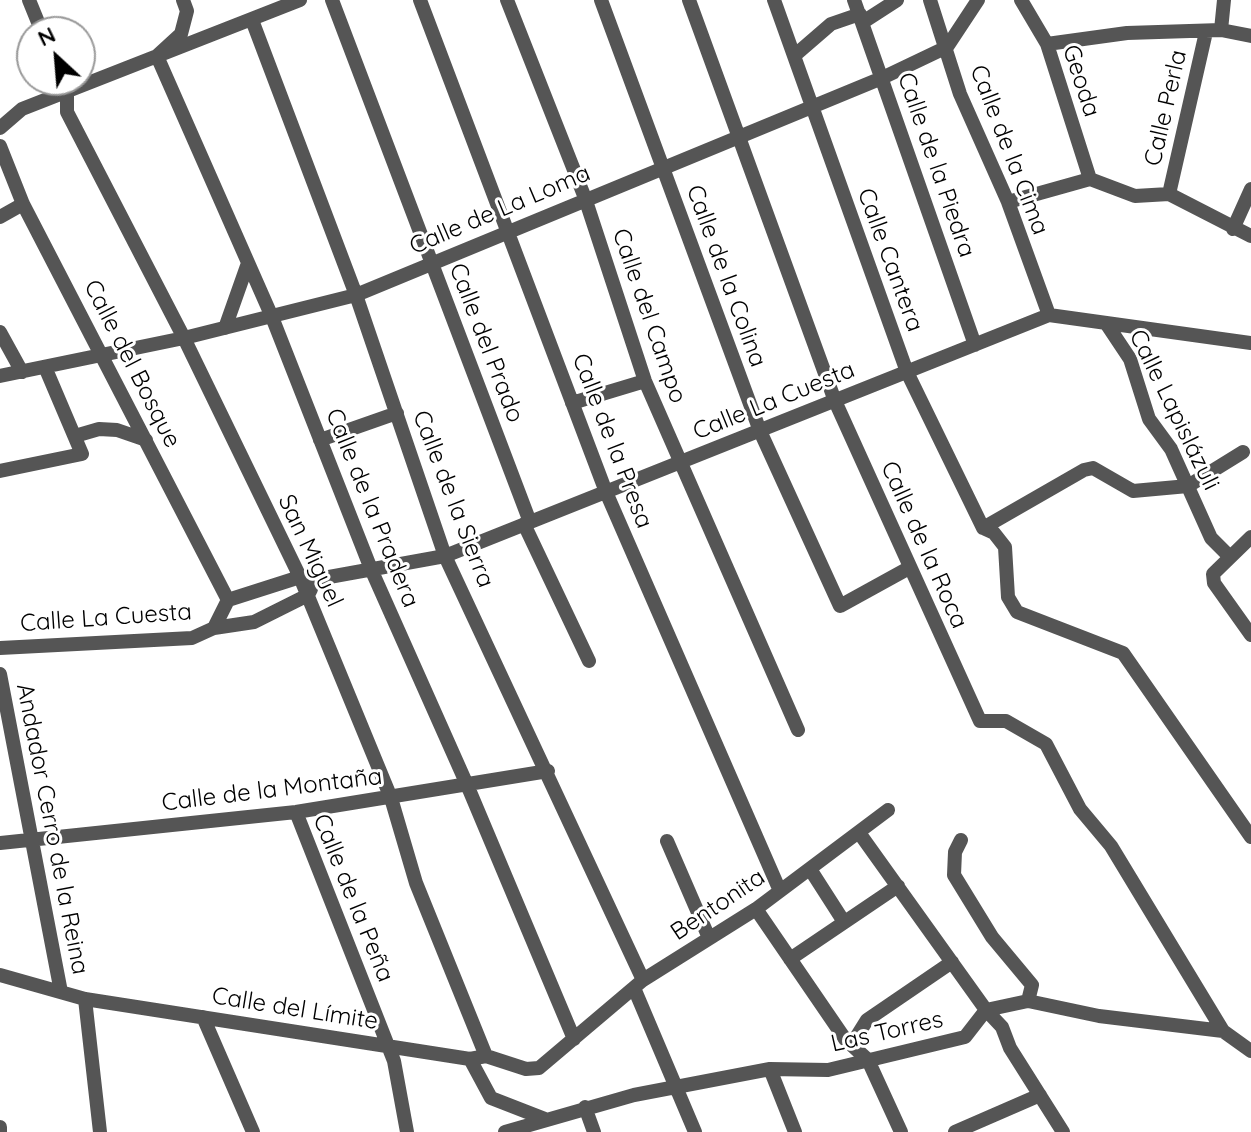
<!DOCTYPE html>
<html>
<head>
<meta charset="utf-8">
<style>
	body { margin:0 }
	#map { position:relative; width:1251px; height:1132px; overflow:hidden; background:#fff; font-family:Quicksand,sans-serif }
	canvas { display:block }
	.north { position:absolute; left:16px; top:16px; width:80px; height:80px; box-sizing:border-box; background:#fff; border:2px solid #999; border-radius:50%; rotate:334deg; font-size:22px; font-weight:700; line-height:32px; text-align:center; color:#000 }
	.north::after { content:''; display:block; margin:auto; width:28px; height:36px; background:#000; clip-path:polygon(50% 0,100% 100%,50% 72%,0 100%) }
</style>
</head>
<body>
<div id="map">
<canvas width="1251" height="1132"></canvas>
<div class="north">N</div>
</div>
<script>
const ctx = document.querySelector('canvas').getContext('2d');
ctx.lineJoin = 'round';
const toPath = rows => new Path2D(rows.map(r => 'M' + r).join(''));
function stroke(path, color, width, dash) { ctx.strokeStyle = color; ctx.lineWidth = width; ctx.lineCap = dash ? 'butt' : 'round'; ctx.setLineDash(dash || []); ctx.stroke(path); }
function label(font, color, halo, rows, align = 'center') {
  ctx.font = font + ' Quicksand,sans-serif'; ctx.lineWidth = 6; ctx.setLineDash([]); ctx.textBaseline = 'middle'; ctx.strokeStyle = halo; ctx.fillStyle = color; for (const [text, x, y, turn = 0] of rows) {
    ctx.save(); ctx.translate(x, y); ctx.rotate((+turn || 0) * Math.PI / 180); ctx.textAlign = isNaN(turn) ? turn : align; if (halo) ctx.strokeText(text, 0, 0); ctx.fillText(text, 0, 0); ctx.restore();
  }
}
const minor = toPath([
	[29,0,42,32],
	[183,0,187,11,181,34,157,56,272,317,371,569,468,787,574,1039],
	[332,0,530,522],
	[420,0,606,492,780,891],
	[507,0,585,198,645,381,798,730],
	[601,0,760,431,840,606,909,568],
	[689,0,835,401,980,721,1006,721,1046,744,1080,809,1111,846,1223,1031,1251,1051],
	[774,0,907,372,983,528],
	[854,0,975,345],
	[930,0,960,94,1008,202,1049,315],
	[1021,0,1047,44,1090,179],
	[252,20,356,295,445,556,643,980],
	[863,22,897,0],
	[1221,30,1224,0],
	[1047,44,1127,33,1221,30,1251,36],
	[794,56,831,24,860,14],
	[62,80,67,93,67,112,184,338,300,577,391,798,416,883,486,1056],
	[0,128,22,109,300,0],
	[0,146,23,204,228,600],
	[1169,194,1206,32],
	[1008,202,1090,179,1135,196,1169,194,1251,236],
	[0,217,23,204],
	[1233,229,1251,189],
	[1106,323,1130,359,1149,419,1171,449,1211,538,1229,556],
	[225,328,248,263],
	[0,332,22,372],
	[0,376,184,338,356,295,882,78,947,47,978,0],
	[572,403,645,381],
	[75,436,99,429,117,430,146,440],
	[320,440,397,413],
	[0,471,82,454,45,367],
	[524,524,589,661],
	[983,528,994,533,1005,547,1008,597,1017,612,1123,653,1251,837],
	[983,528,1084,470,1093,468,1133,491,1188,486,1243,452],
	[1251,537,1213,574,1214,583,1251,635],
	[214,628,254,622,308,595,311,589],
	[0,648,192,638,214,628,228,600,300,577,318,579,445,556,1049,315,1251,343],
	[0,674,61,992],
	[296,812,394,1061,407,1132],
	[860,834,986,1010,1002,1027,1010,1048,1063,1132],
	[961,840,955,852,954,875,992,937,1032,985,1028,1001],
	[667,841,709,938],
	[0,843,296,812,548,771],
	[810,869,844,922],
	[756,909,845,1039,868,1060,901,1132],
	[790,959,898,886],
	[0,975,85,999,470,1059,486,1056,526,1069,539,1068,643,980,756,909,888,810],
	[634,988,695,1132],
	[85,999,100,1132],
	[203,1017,253,1132],
	[852,1044,867,1020,952,962],
	[470,1059,491,1098,545,1119],
	[770,1069,795,1132],
	[585,1107,594,1132],
	[0,1127,0,1132],
	[505,1132,634,1095,770,1069,828,1070,965,1037,986,1010,1028,1001,1099,1016,1223,1031],
	[955,1132,1040,1095]
]);
const streetNames = [
	["Geoda",1081,81,72],
	["Calle Perla",1166,108,-77],
	["Calle de la Cima",1009,150,69],
	["Calle de la Piedra",936,165,71],
	["Calle de La Loma",500,210,-23],
	["Calle Cantera",890,260,70],
	["Calle de la Colina",726,276,70],
	["Calle del Campo",649,316,71],
	["Calle del Prado",486,343,69],
	["Calle del Bosque",132,364,63],
	["Calle La Cuesta",774,401,-22],
	["Calle Lapislázuli",1174,410,64],
	["Calle de la Presa",612,441,69],
	["Calle de la Sierra",453,499,69],
	["Calle de la Pradera",372,508,68],
	["Calle de la Roca",924,545,66],
	["San Miguel",310,551,65],
	["Calle La Cuesta",106,618,-4],
	["Calle de la Montaña",272,790,-7],
	["Andador Cerro de la Reina",52,829,79],
	["Calle de la Peña",353,898,68],
	["Bentonita",718,905,-34],
	["Calle del Límite",295,1009,9],
	["Las Torres",887,1032,-13]
];
stroke(minor, '#555', 14);
label('24px', '#000', '#fff', streetNames);
</script>
</body>
</html>
